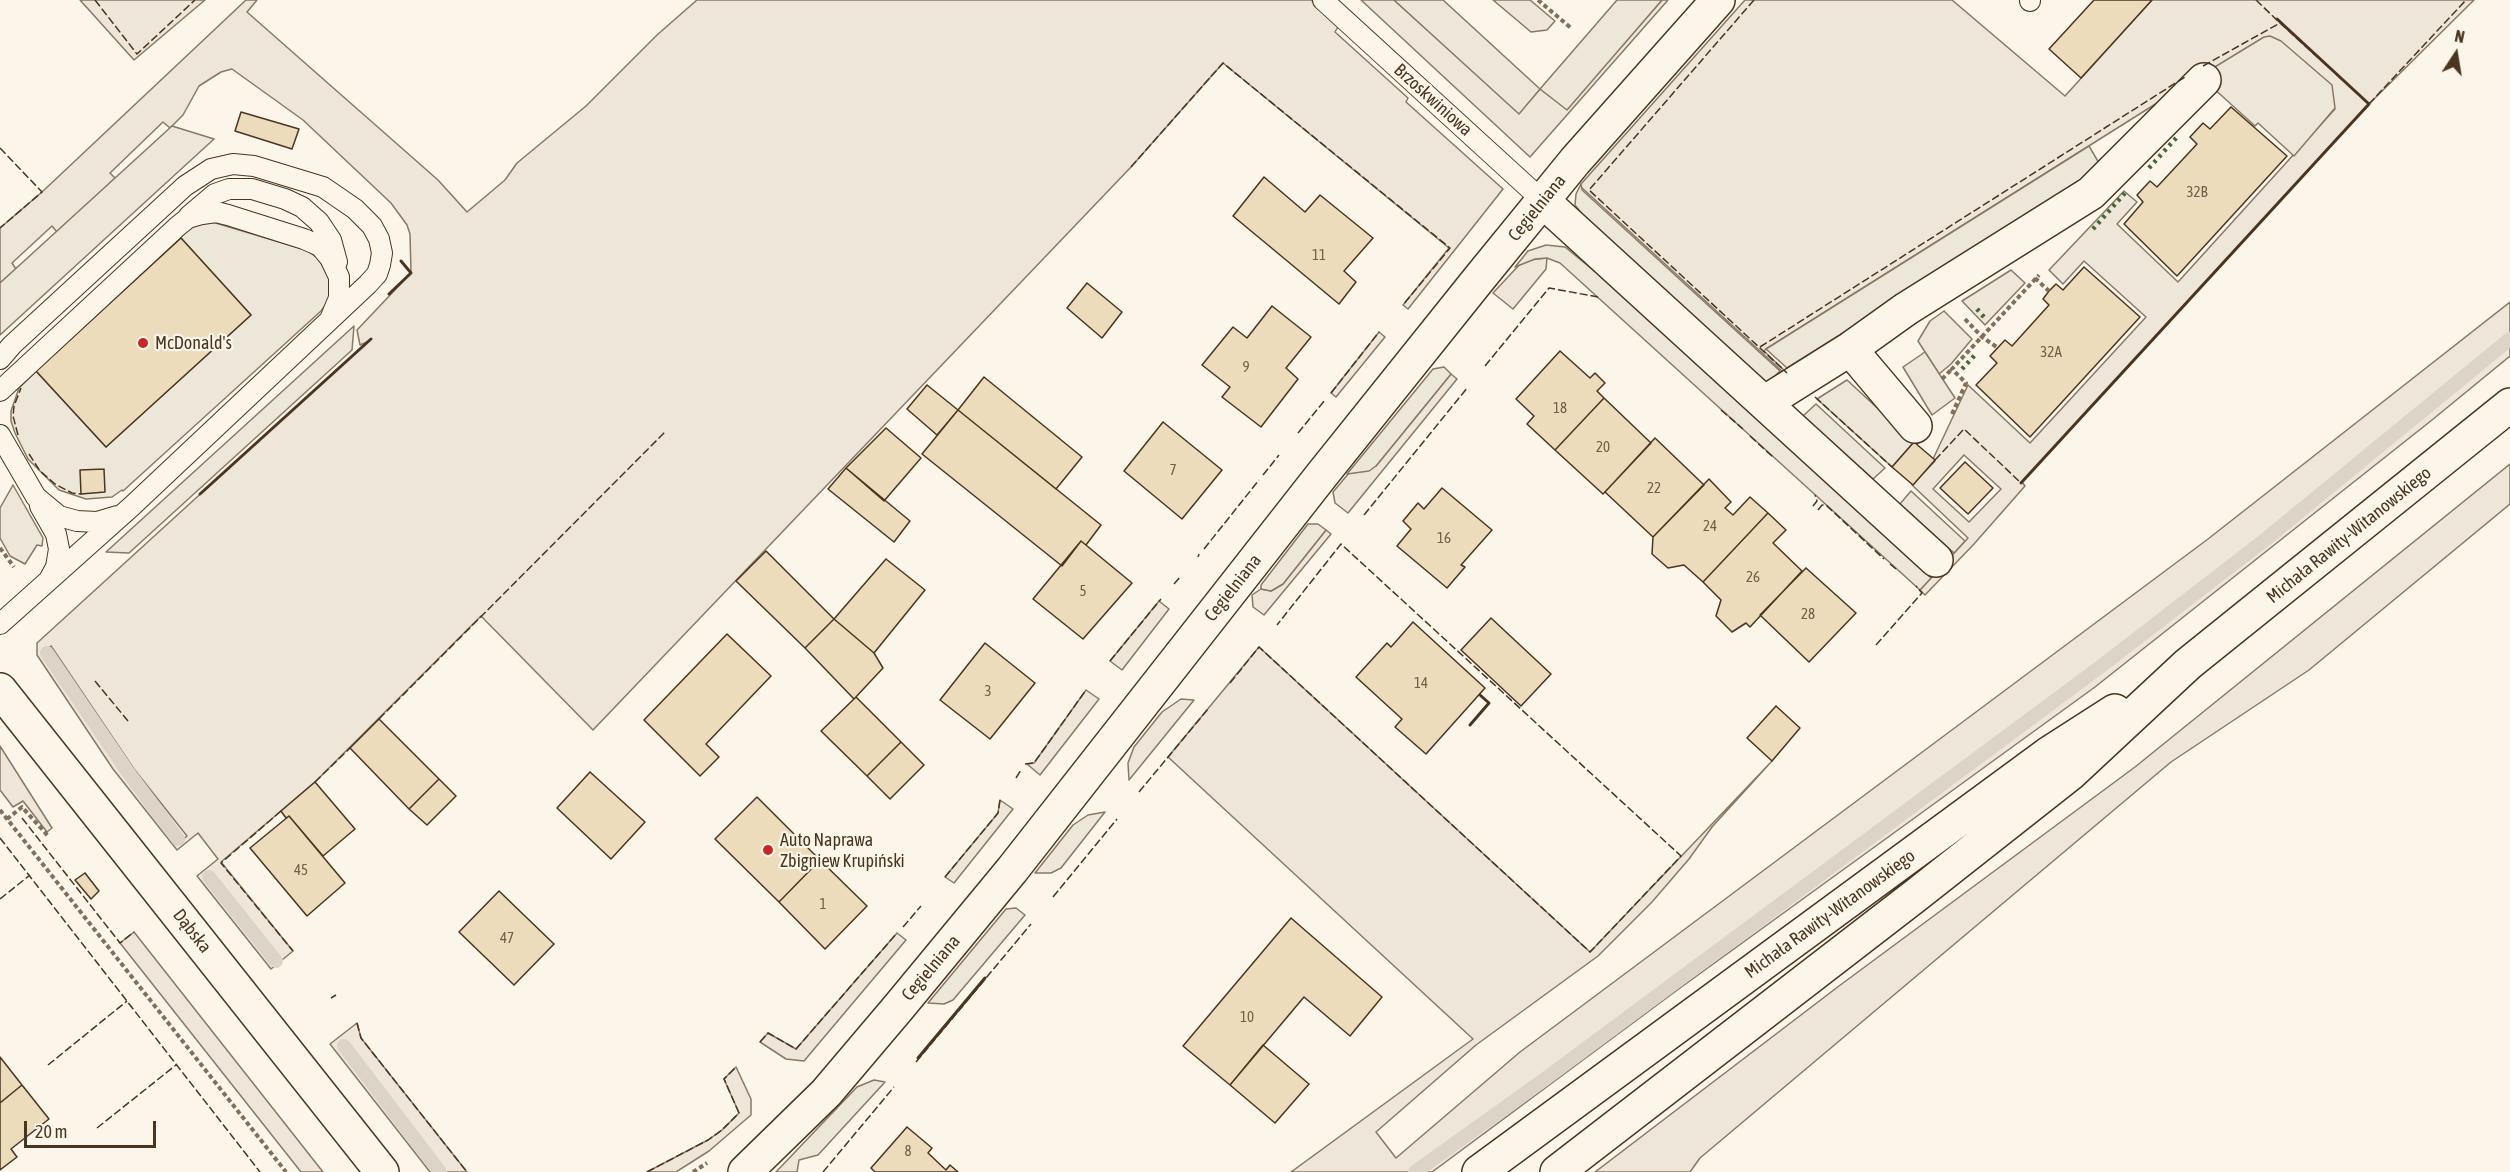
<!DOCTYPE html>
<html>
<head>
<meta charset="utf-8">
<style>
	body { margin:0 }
	#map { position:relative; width:2510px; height:1172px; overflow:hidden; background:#fbf6e9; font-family:"Asap Condensed",sans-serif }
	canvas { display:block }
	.north { position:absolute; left:2426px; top:24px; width:60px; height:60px; -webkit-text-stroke:4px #fbf6e9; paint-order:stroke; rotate:12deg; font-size:16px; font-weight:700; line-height:24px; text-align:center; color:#4a3520 }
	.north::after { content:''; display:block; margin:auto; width:21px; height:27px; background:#4a3520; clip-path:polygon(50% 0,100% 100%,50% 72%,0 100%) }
	.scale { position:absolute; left:24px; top:1121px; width:132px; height:27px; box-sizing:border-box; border:3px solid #4a3520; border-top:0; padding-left:8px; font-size:18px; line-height:21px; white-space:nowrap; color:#4a3520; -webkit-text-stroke:4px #fbf6e9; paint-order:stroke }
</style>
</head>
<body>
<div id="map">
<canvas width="2510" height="1172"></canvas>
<div class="north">N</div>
<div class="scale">20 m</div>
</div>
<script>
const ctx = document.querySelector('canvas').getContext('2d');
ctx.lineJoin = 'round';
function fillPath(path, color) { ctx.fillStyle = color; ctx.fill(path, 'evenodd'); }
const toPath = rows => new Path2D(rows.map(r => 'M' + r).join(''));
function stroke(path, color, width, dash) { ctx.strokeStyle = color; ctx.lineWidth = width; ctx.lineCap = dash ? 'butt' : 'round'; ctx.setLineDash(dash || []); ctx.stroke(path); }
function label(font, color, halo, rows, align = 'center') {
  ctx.font = font + ' "Asap Condensed",sans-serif'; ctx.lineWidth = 4.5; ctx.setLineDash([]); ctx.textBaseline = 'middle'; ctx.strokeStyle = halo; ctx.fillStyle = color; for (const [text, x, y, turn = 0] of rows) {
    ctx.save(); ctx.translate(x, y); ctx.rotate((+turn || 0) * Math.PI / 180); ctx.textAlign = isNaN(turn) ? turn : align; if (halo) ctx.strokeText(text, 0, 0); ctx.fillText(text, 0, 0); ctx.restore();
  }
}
const green = toPath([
	[80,0,205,0,134,60,80,0],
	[246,0,257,0,247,12,438,180,467,212,505,180,517,163,586,106,657,35,697,0,1311,0,1339,25,1335,32,1408,98,1406,102,1503,189,1408,309,1403,305,1449,248,1223,63,1131,167,593,730,481,616,315,782,221,862,293,951,271,969,197,876,218,859,198,833,177,850,113,769,37,655,37,643,367,342,360,345,357,330,411,273,410,234,407,225,391,203,303,120,232,69,221,72,199,86,183,115,170,128,163,122,110,173,115,178,101,192,57,232,52,226,12,263,16,269,0,283,0,228,42,192,246,0],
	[51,646,134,769,187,836,178,844,124,776,41,653,51,646],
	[1361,0,1394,0,1519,113,1540,89,1567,109,1662,0,1668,0,1530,157,1361,0],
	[1493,0,1530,0,1555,21,1547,30,1531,32,1493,0],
	[1745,0,1952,0,2065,96,2152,0,2474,0,2369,104,2022,482,2025,486,1974,544,1925,595,1920,590,1968,538,1912,485,1935,461,1933,459,1968,385,2030,443,2146,317,2084,261,2063,284,2049,270,2124,191,2137,202,2117,224,2178,282,2335,109,2200,76,1766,349,1764,351,1785,371,1783,372,1581,187,1581,184,1745,0],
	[1964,455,2001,489,1969,522,1933,489,1964,455],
	[1547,258,1546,269,1513,309,1493,293,1521,263,1528,260,1547,258],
	[2011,270,2025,283,1985,325,1962,301,2011,270],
	[2510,302,2510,356,2432,420,2095,687,1676,991,1432,1172,1291,1172,1473,1039,1168,757,1259,647,1590,952,1772,761,1712,827,1689,859,1652,902,1598,956,1476,1045,1376,1132,1396,1158,1520,1052,2208,539,2510,302],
	[1944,311,1972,339,1951,364,1939,374,1918,341,1930,321,1944,311],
	[1379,332,1385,337,1336,397,1331,393,1379,332],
	[1451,374,1457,379,1348,513,1335,503,1333,492,1349,473,1376,466,1451,374],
	[2510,464,2510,504,2309,670,2171,762,1700,1158,1690,1172,1595,1172,1839,986,2135,767,2510,464],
	[1326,530,1331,534,1264,615,1253,607,1252,595,1261,589,1271,591,1283,584,1326,530],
	[1159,601,1169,609,1122,670,1110,661,1159,601],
	[1086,690,1099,699,1040,775,1027,764,1034,763,1086,690],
	[1181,699,1194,700,1129,780,1128,763,1134,747,1162,712,1181,699],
	[0,746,52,828,47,832,23,801,13,807,0,790,0,746],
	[1000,800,1013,809,954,883,945,877,998,813,1000,800],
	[134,932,323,1172,301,1172,120,943,134,932],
	[897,933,906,940,804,1061,786,1059,760,1042,768,1033,796,1049,897,933],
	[357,1023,361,1038,467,1172,430,1172,330,1044,357,1023],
	[736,1067,751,1099,751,1115,709,1151,676,1172,647,1172,708,1140,722,1130,739,1113,724,1079,736,1067]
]);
const parking = toPath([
	[1394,0,1443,0,1540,89,1617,0,1662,0,1567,110,1540,89,1519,114,1394,0],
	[2270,36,2281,41,2332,85,2335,108,2294,156,2258,123,2255,126,2200,76,2264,37,2270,36],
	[172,126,214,139,0,335,0,283,172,126],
	[2089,146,2103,170,1787,368,1766,349,2089,146],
	[1581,184,1582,190,1780,371,1767,384,1586,219,1575,205,1576,194,1581,184],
	[209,221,306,250,316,257,329,273,331,293,327,303,321,311,123,491,122,490,112,497,86,499,59,490,28,459,15,433,11,421,11,411,19,388,36,371,106,447,251,315,180,237,189,228,209,221],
	[1546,245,1565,247,1598,274,1931,578,1920,590,1560,263,1547,258,1535,259,1515,267,1528,251,1546,245],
	[354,326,352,350,129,553,106,552,354,326],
	[1925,352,1955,398,1932,415,1903,367,1925,352],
	[1444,367,1451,374,1376,466,1369,471,1347,474,1433,369,1444,367],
	[1847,380,1914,442,1892,467,1817,399,1847,380],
	[1816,404,1885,468,1873,479,1803,416,1816,404],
	[13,485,43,538,42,546,37,545,25,564,10,556,0,538,0,508,13,485],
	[1911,491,1965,541,1954,553,1900,504,1911,491],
	[1308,524,1318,524,1326,530,1283,584,1271,591,1261,589,1261,585,1308,524],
	[1105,812,1061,868,1051,873,1035,873,1073,825,1088,815,1105,812],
	[1016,908,1025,915,953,1000,944,1004,928,1003,1006,909,1016,908],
	[874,1080,885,1082,818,1155,799,1160,797,1172,776,1172,857,1087,874,1080]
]);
const stream = toPath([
	[47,653,128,772,178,839],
	[209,877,276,961],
	[344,1046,440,1172],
	[1415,1172,1545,1079,2100,667,2266,539,2510,339]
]);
const building = toPath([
	[2094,0,2152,0,2081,78,2049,49,2094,0],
	[2231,107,2287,156,2177,276,2124,224,2143,202,2137,195,2150,181,2157,187,2197,144,2190,137,2203,123,2210,129,2231,107],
	[241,112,299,129,292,149,235,131,241,112],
	[1264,177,1305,212,1320,195,1373,238,1344,271,1356,282,1339,304,1233,216,1264,177],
	[181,238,251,315,106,447,36,371,181,238],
	[2084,267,2140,317,2030,437,1976,385,1997,363,1990,356,2005,340,2012,346,2049,305,2043,299,2049,291,2056,284,2063,290,2084,267],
	[1087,283,1122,312,1102,338,1067,308,1087,283],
	[1272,306,1311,337,1286,368,1298,379,1261,427,1222,397,1230,387,1202,365,1233,327,1247,338,1272,306],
	[1560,351,1590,378,1595,373,1605,383,1597,391,1604,398,1555,450,1527,424,1534,416,1516,399,1560,351],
	[984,377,1082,457,1056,489,958,410,984,377],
	[927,385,958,410,937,435,907,409,927,385],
	[1604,398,1651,443,1603,494,1555,450,1604,398],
	[958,410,1101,525,1086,545,1081,541,1062,566,922,454,958,410],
	[1163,422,1222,470,1182,519,1124,471,1163,422],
	[886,428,921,458,884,501,846,468,886,428],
	[1655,438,1704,485,1653,537,1605,492,1655,438],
	[1914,442,1935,460,1913,485,1892,467,1914,442],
	[1965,462,1993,488,1968,514,1940,488,1965,462],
	[846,468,910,521,894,542,828,489,846,468],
	[104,469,105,492,81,494,80,470,104,469],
	[1709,479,1731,502,1725,508,1733,515,1750,497,1768,513,1703,582,1684,565,1668,568,1652,554,1653,537,1709,479],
	[1442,488,1492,530,1461,565,1465,567,1447,588,1397,546,1411,529,1403,521,1418,503,1424,509,1442,488],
	[1768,513,1786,530,1773,543,1802,571,1750,627,1746,623,1732,632,1716,616,1721,600,1703,582,1768,513],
	[1081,541,1132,583,1083,639,1033,599,1081,541],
	[766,551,834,619,805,648,736,581,766,551],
	[886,559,925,590,874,653,834,619,886,559],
	[1806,568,1856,613,1809,662,1760,615,1806,568],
	[1491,618,1551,674,1521,706,1461,650,1491,618],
	[834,619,874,653,883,668,854,699,805,648,834,619],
	[1413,622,1485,688,1426,754,1395,727,1402,719,1356,677,1387,643,1391,647,1413,622],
	[727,634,771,676,706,744,719,757,700,776,644,720,727,634],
	[985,643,1035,683,990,739,940,700,985,643],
	[856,697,901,742,867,776,821,731,856,697],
	[1776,706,1800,728,1772,761,1747,738,1776,706],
	[379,719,439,779,409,809,350,748,379,719],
	[901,742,924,765,890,799,867,776,901,742],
	[590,772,645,822,611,859,557,808,590,772],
	[439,779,456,796,427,825,409,809,439,779],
	[315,782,355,829,323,856,289,816,286,818,281,811,315,782],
	[757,797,820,860,779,902,715,839,757,797],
	[289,816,345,883,307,916,250,848,289,816],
	[820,860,867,906,825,949,779,902,820,860],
	[85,873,99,891,91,899,75,880,85,873],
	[499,891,554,944,514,985,459,932,499,891],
	[1291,918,1382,997,1350,1036,1304,997,1230,1085,1183,1046,1291,918],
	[1263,1045,1309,1084,1275,1123,1230,1085,1263,1045],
	[0,1057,22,1085,0,1103,0,1057],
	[22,1085,49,1119,11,1149,17,1157,0,1170,0,1103,22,1085],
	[907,1127,932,1148,928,1153,946,1170,950,1165,958,1172,875,1172,871,1168,907,1127]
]);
const path = toPath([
	[1538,0,1571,28],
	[2035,278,2049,291],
	[1965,319,1982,337,1998,348],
	[1942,379,1952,369],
	[1952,414,1966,383,1952,369,2039,275],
	[0,548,14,567],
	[0,810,286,1172],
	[7,819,22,807,49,837],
	[693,1172,707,1163]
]);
const lane = toPath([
	[1323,0,1543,201],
	[2030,0,2030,1],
	[189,216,215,194,229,189,252,189,285,199,302,207,319,222,331,240,337,262],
	[0,359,12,345,185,186,211,169,233,164,254,166,323,187,355,209,372,226,379,239,382,253,380,265,377,274,368,284,132,506,0,624],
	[0,391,178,226,188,218,202,214,216,212,228,215,304,239,320,246,330,258,339,277,339,298,331,317],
	[0,435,36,497,59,516,77,521,97,522,117,516],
	[40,506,56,534,59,549,56,567,50,578]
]);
const street = toPath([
	[1543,201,1936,560],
	[1850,349,1915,426],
	[1764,403,1850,349,1906,309,2091,193,2204,80],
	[745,1172,826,1093,898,1008,1012,870,1321,476,1478,280,1575,161,1718,0]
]);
const secondary = toPath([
	[0,690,382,1172]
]);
const primary = toPath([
	[1479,1172,2048,754,2115,711],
	[1557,1172,1915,896,2071,773,2188,664,2510,405]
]);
const hedge = toPath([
	[2149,168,2177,137],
	[2093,229,2125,193],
	[1977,309,1984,317],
	[1962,369,1975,355]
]);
const fence = toPath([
	[95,0,137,54,195,0],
	[1754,0,1589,190,1787,373],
	[2256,0,2280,23],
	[2369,104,2466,0],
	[0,148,42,192,0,228],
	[1131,167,1223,63,1450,248,1403,305],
	[1760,347,2185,77],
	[1485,366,1549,288,1598,297],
	[1331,393,1379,332],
	[1815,397,1892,467],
	[1721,410,1743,429],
	[1298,433,1325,400],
	[18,435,13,416,14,406,21,388],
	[1750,436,1774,458],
	[29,454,40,471,55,484,72,493,81,494],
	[1935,460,1964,429,2021,483,2369,104,2280,23,2203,66],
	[1263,475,1279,455],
	[1813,506,1817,501,1815,495],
	[1818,510,1822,505,1826,505,1884,559],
	[1364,515,1468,387],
	[1204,549,1259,480],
	[1198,557,1199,554],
	[1890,564,1896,569],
	[1174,584,1180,577],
	[1876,645,1922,593,1916,586],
	[1110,661,1161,599],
	[95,681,128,721],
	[1230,683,1259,647,1590,952,1681,856,1341,544,1277,625],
	[379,719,666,431],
	[1025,764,1034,763,1086,690],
	[1016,778,1021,770],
	[315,782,350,748],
	[1139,792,1208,709],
	[281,811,221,863,293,951],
	[22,818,120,943,134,932],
	[0,838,260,1172],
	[945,877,998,813,1000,800],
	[1053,897,1117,819],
	[0,899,30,875],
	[903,927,921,906],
	[331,998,336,995],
	[357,1023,361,1038,467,1172],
	[760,1042,768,1033,796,1049,897,933],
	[916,1062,1031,924],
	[48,1065,127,1001],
	[97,1128,176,1065],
	[647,1172,708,1140,722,1130,739,1113,724,1079,736,1067],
	[823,1172,894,1087]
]);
const wall = toPath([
	[389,294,411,273,401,261],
	[2021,483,2369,104,2277,19],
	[200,494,371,339],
	[1470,725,1489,703,1480,695],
	[918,1058,985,978]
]);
const markers = [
	[143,343,6,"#c62828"],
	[768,850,6,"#c62828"]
];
const numberNames = [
	["32B",2197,192],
	["11",1319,255],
	["32A",2051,352],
	["9",1246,367],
	["18",1560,408],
	["20",1603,447],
	["7",1173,470],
	["22",1654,488],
	["24",1710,526],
	["16",1444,538],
	["26",1753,577],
	["5",1083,591],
	["28",1808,614],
	["14",1421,683],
	["3",988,691],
	["45",301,870],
	["1",823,904],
	["47",507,938],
	["10",1247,1017],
	["8",908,1151]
];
const streetNames = [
	["Brzoskwiniowa",1433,100,42],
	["Cegielniana",1537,208,-51],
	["Michała Rawity-Witanowskiego",2349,535,-39],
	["Cegielniana",1233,588,-52],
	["Michała Rawity-Witanowskiego",1830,914,-36],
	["Dąbska",192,931,52],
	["Cegielniana",931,968,-50]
];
const poiNames = [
	["McDonald's",155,343],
	["Auto Naprawa",780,840],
	["Zbigniew Krupiński",780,861]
];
fillPath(green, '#ede6d9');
stroke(green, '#887966', 1.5);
fillPath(parking, '#ede7d9');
stroke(parking, '#887966', 1.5);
stroke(stream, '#dcd4c6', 14);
fillPath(building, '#ecdcbc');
stroke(building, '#4a3520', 1.5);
stroke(lane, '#4a3520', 22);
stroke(street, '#4a3520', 36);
stroke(secondary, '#4a3520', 36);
stroke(primary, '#4a3520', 36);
stroke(path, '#7f6f5c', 4, [4.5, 3]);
stroke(lane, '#fbf6e9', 20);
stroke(street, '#fbf6e9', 33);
stroke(secondary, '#fbf6e9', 33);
stroke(primary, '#fbf6e9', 33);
stroke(hedge, '#436837', 4.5, [3, 4.5]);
stroke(fence, '#4a3520', 1.5, [8, 3]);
stroke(wall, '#4a3520', 3);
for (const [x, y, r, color] of markers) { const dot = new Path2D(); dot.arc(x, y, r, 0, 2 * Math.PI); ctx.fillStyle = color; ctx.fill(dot); stroke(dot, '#fbf6e9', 2); }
label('15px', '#725f47', null, numberNames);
label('18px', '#4a3520', '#fbf6e9', streetNames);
label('18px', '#4a3520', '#fbf6e9', poiNames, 'left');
</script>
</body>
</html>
